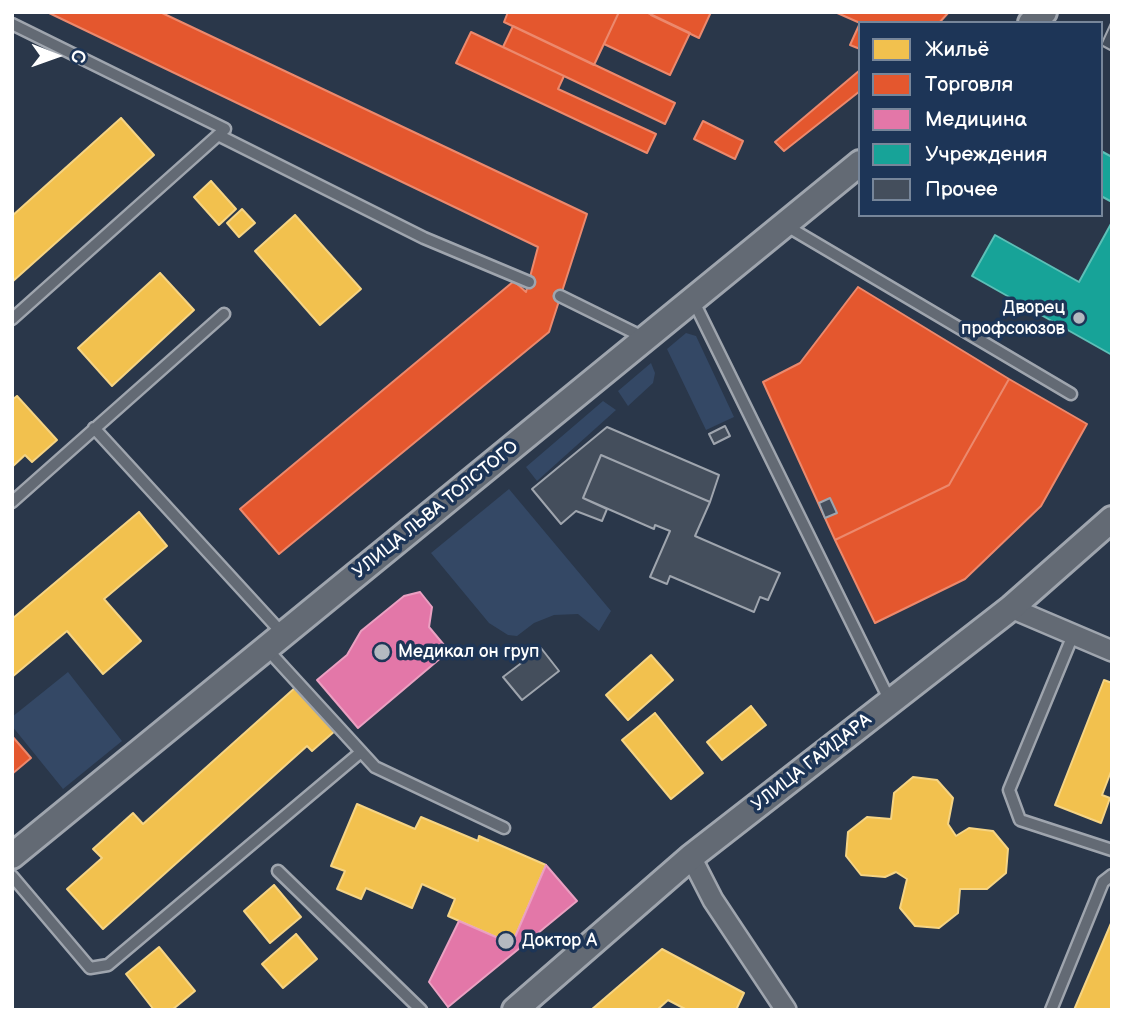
<!DOCTYPE html>
<html>
<head>
<meta charset="utf-8">
<style>
	body { margin:0 }
	#map { position:relative; width:1124px; height:1022px; overflow:hidden; background:#2a374a; font-family:"Balsamiq Sans",sans-serif }
	canvas { display:block }
	.frame { position:absolute; inset:0; border:14px solid #fff; pointer-events:none }
	.legend { position:absolute; left:858px; top:21px; width:245px; height:196px; box-sizing:border-box; background:#1d3557; border:2px solid #77869a; margin:0; padding:9px 12px; list-style:none; font-size:21px; color:#fff }
	.legend li { display:flex; align-items:center; gap:14px; height:35px }
	.legend b { width:35px; border:2px solid #77869a }
	.north { position:absolute; left:21px; top:21px; width:70px; height:70px; -webkit-text-stroke:5px #1d3557; paint-order:stroke; rotate:91deg; font-size:19px; font-weight:700; line-height:28px; text-align:center; color:#fff }
	.north::after { content:''; display:block; margin:auto; width:24px; height:32px; background:#fff; clip-path:polygon(50% 0,100% 100%,50% 72%,0 100%) }
</style>
</head>
<body>
<div id="map">
<canvas width="1124" height="1022"></canvas>
<div class="frame"></div>
<ul class="legend">
<li><b style="height:19px;background:#f2c14e"></b>Жильё</li>
<li><b style="height:19px;background:#e4572e"></b>Торговля</li>
<li><b style="height:19px;background:#e377a8"></b>Медицина</li>
<li><b style="height:19px;background:#17a398"></b>Учреждения</li>
<li><b style="height:19px;background:#444e5c"></b>Прочее</li>
</ul>
<div class="north">С</div>
</div>
<script>
const ctx = document.querySelector('canvas').getContext('2d');
ctx.lineJoin = 'round';
function fillPath(path, color) { ctx.fillStyle = color; ctx.fill(path, 'evenodd'); }
const toPath = rows => new Path2D(rows.map(r => 'M' + r).join(''));
function stroke(path, color, width, dash) { ctx.strokeStyle = color; ctx.lineWidth = width; ctx.lineCap = dash ? 'butt' : 'round'; ctx.setLineDash(dash || []); ctx.stroke(path); }
function label(font, color, halo, rows, align = 'center') {
  ctx.font = font + ' "Balsamiq Sans",sans-serif'; ctx.lineWidth = 7; ctx.setLineDash([]); ctx.textBaseline = 'middle'; ctx.strokeStyle = halo; ctx.fillStyle = color; for (const [text, x, y, turn = 0] of rows) {
    ctx.save(); ctx.translate(x, y); ctx.rotate((+turn || 0) * Math.PI / 180); ctx.textAlign = isNaN(turn) ? turn : align; if (halo) ctx.strokeText(text, 0, 0); ctx.fillText(text, 0, 0); ctx.restore();
  }
}
const green = toPath([
	[686,333,696,336,734,417,706,430,667,349],
	[651,363,655,373,653,383,628,406,618,391],
	[603,401,616,410,537,481,526,467],
	[509,489,611,611,599,631,578,614,554,615,534,623,517,636,508,635,489,623,431,553],
	[68,672,122,741,63,789,12,726,12,717]
]);
const homes = toPath([
	[121,118,154,155,12,282,12,216,121,118],
	[211,181,236,209,219,225,194,197,211,181],
	[242,209,255,223,239,237,227,223,242,209],
	[295,215,361,289,320,325,255,251,295,215],
	[160,273,194,310,112,386,78,348,160,273],
	[17,396,57,440,32,462,25,455,12,467,12,400,17,396],
	[139,512,167,546,104,599,141,641,103,674,67,631,12,677,12,619,139,512],
	[651,655,673,680,628,720,606,695,651,655],
	[1104,680,1112,683,1112,769,1102,795,1110,798,1101,823,1055,805,1104,680],
	[297,686,336,730,312,751,307,746,103,929,67,889,102,858,93,849,133,813,143,824,297,686],
	[751,706,766,725,722,760,707,742,751,706],
	[655,713,703,773,671,799,622,740,655,713],
	[913,777,937,780,953,798,948,824,956,836,969,828,993,831,1008,849,1006,873,987,889,960,889,958,913,939,928,915,926,900,908,907,879,896,872,885,877,861,875,846,856,848,832,867,817,891,819,894,793,913,777],
	[357,804,415,829,421,817,478,841,479,836,546,865,512,944,448,916,455,899,422,884,412,908,366,888,361,899,337,889,345,871,331,866,357,804],
	[274,885,301,917,270,943,244,911,274,885],
	[1112,921,1112,1010,1074,1010,1112,921],
	[296,934,317,959,283,988,262,964,296,934],
	[159,947,195,991,172,1010,154,1010,126,974,159,947],
	[662,949,744,993,736,1010,687,1010,668,1000,657,1010,591,1010,662,949]
]);
const shops = toPath([
	[47,12,160,12,587,214,549,332,279,554,240,509,514,281,526,292,538,247,47,12],
	[508,12,619,12,594,65,504,22,508,12],
	[619,12,646,12,690,33,670,75,604,44,619,12],
	[652,12,711,12,699,38,651,15,652,12],
	[835,12,949,12,939,23,860,23,835,12],
	[860,23,860,49,850,45,860,23],
	[513,26,675,103,665,124,503,47,513,26],
	[471,32,564,76,558,89,656,134,647,153,456,63,471,32],
	[860,70,860,91,784,151,775,142,860,70],
	[703,121,743,141,735,159,694,139,703,121],
	[858,287,1009,379,949,485,835,540,763,382,800,363,858,287],
	[1009,379,1087,424,1041,506,965,579,875,623,835,540,949,485,1009,379],
	[12,736,31,758,12,774,12,736]
]);
const health = toPath([
	[420,592,432,607,429,627,449,651,358,728,317,680,347,655,361,631,404,596,420,592],
	[546,865,577,901,448,1007,429,982,459,921,512,944,546,865]
]);
const public = toPath([
	[1101,151,1112,157,1112,202,1101,196,1101,151],
	[1112,222,1112,355,972,276,995,235,1079,282,1112,222]
]);
const building = toPath([
	[1112,21,1112,51,1101,45,1112,21],
	[725,426,730,436,714,444,709,434,725,426],
	[607,427,719,475,710,502,601,455,583,498,607,509,602,521,576,511,561,524,532,489,607,427],
	[601,455,710,502,695,536,780,573,768,600,760,597,754,612,670,576,667,584,650,577,670,531,655,525,654,529,583,498,601,455],
	[830,498,837,513,825,518,819,503,830,498],
	[541,648,559,671,522,700,503,677,541,648]
]);
const service = toPath([
	[12,24,225,129,12,319],
	[218,135,424,238,529,282],
	[785,225,1071,394],
	[560,296,645,338],
	[693,300,890,701],
	[94,428,283,634],
	[12,502,224,314],
	[1073,635,1009,790,1020,820,1112,850],
	[266,648,375,767,504,828],
	[278,871,421,1010],
	[12,876,90,968,108,965,361,752],
	[1051,1010,1103,882,1112,875]
]);
const minor = toPath([
	[1011,608,1112,651],
	[691,857,713,900,786,1010]
]);
const tertiary = toPath([
	[1031,23,1044,12],
	[12,856,860,163],
	[515,1010,691,857,1011,608,1112,519]
]);
const markers = [
	[1079,318,7,"#b4b9c0"],
	[382,652,9,"#b4b9c0"],
	[506,941,9,"#b4b9c0"]
];
const poiNames = [
	["Дворец",1065,308,"right"],
	["профсоюзов",1065,329,"right"],
	["Медикал он груп",398,652],
	["Доктор А",522,941]
];
const streetNames = [
	["УЛИЦА ЛЬВА ТОЛСТОГО",436,510,-39],
	["УЛИЦА ГАЙДАРА",812,763,-38]
];
fillPath(green, '#344865');
fillPath(homes, '#f2c14e');
stroke(homes, '#f6d483', 2);
fillPath(shops, '#e4572e');
stroke(shops, '#ec896d', 2);
fillPath(health, '#e377a8');
stroke(health, '#eba0c2', 2);
fillPath(public, '#17a398');
stroke(public, '#5dbfb7', 2);
fillPath(building, '#444e5c');
stroke(building, '#9fa5ae', 2);
stroke(service, '#9fa5ae', 15);
stroke(minor, '#9fa5ae', 24);
stroke(tertiary, '#9fa5ae', 30);
stroke(service, '#636a74', 10);
stroke(minor, '#636a74', 19);
stroke(tertiary, '#636a74', 24);
for (const [x, y, r, color] of markers) { const dot = new Path2D(); dot.arc(x, y, r, 0, 2 * Math.PI); ctx.fillStyle = color; ctx.fill(dot); stroke(dot, '#1d3557', 2.5); }
label('18px', '#fff', '#1d3557', poiNames, 'left');
label('18px', '#fff', '#1d3557', streetNames);
</script>
</body>
</html>
